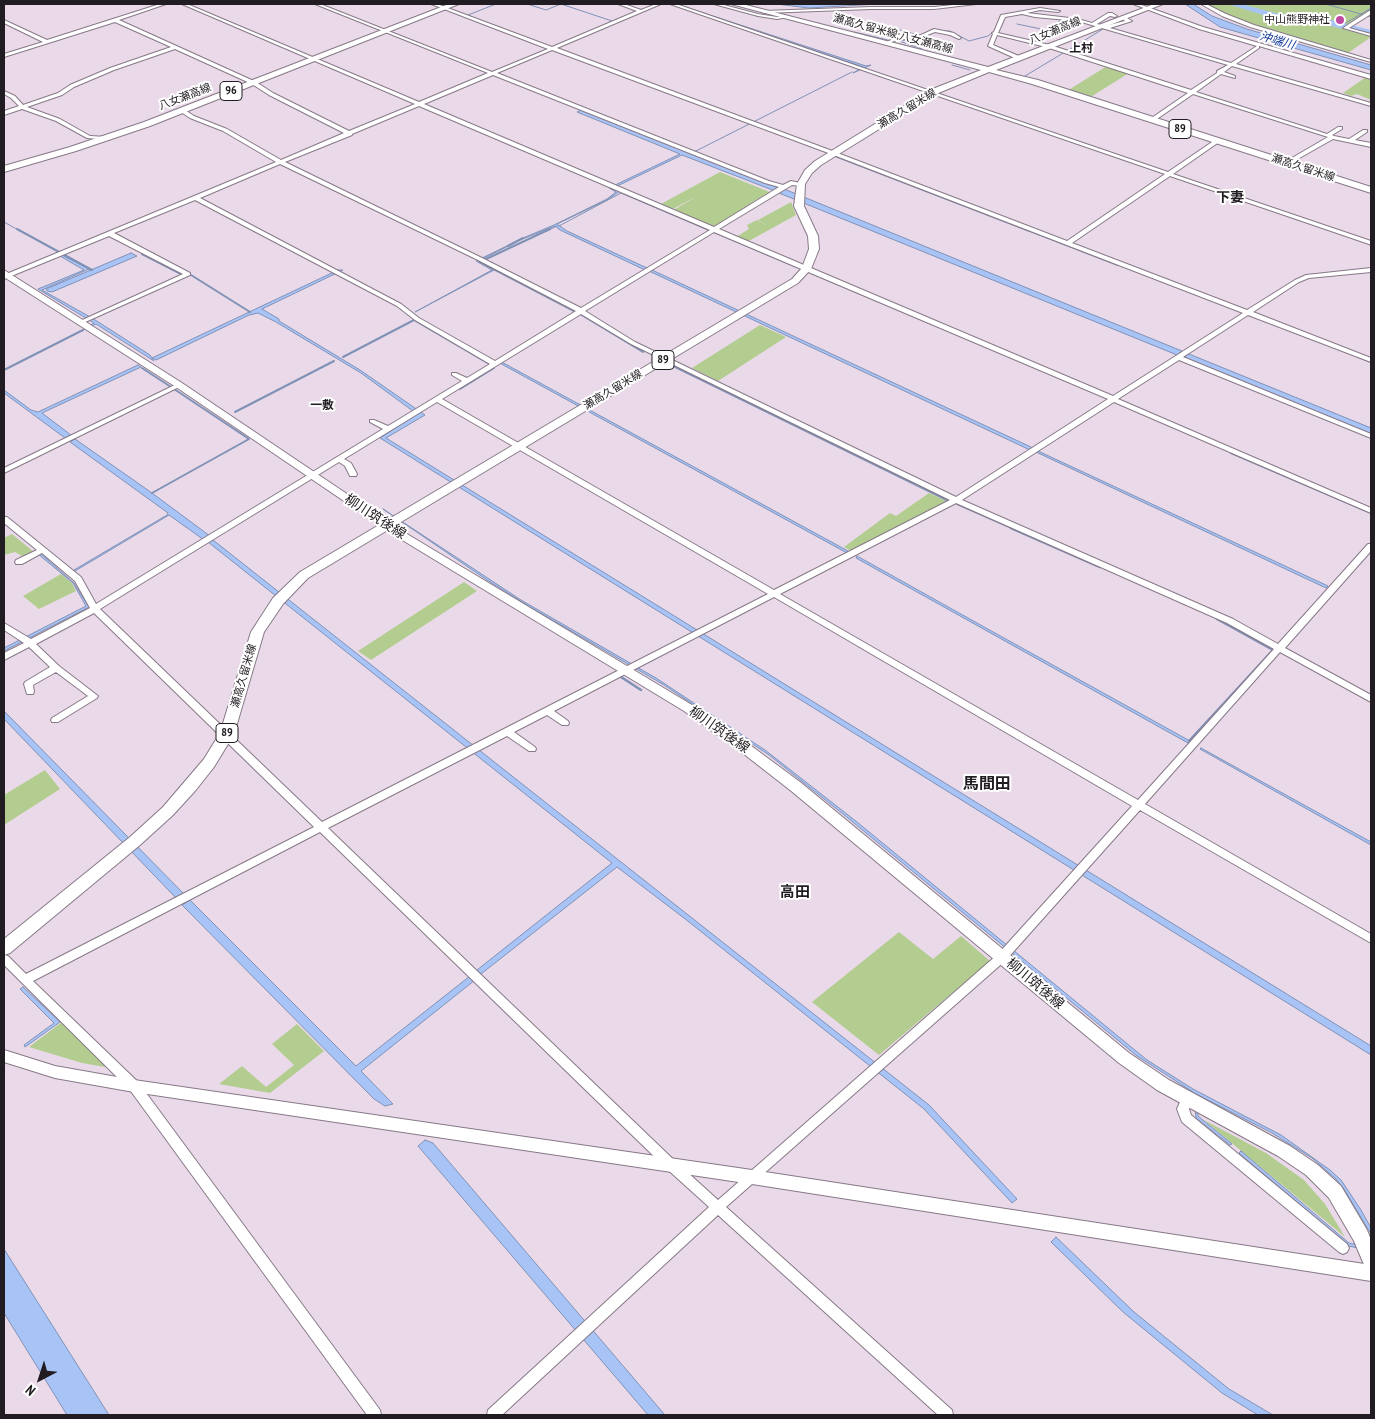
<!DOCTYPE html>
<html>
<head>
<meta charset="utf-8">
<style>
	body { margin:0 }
	#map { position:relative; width:1375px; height:1419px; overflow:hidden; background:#eadae9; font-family:"PT Sans Narrow",sans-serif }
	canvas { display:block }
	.frame { position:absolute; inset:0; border:5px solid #211c21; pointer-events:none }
	.north { position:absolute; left:15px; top:1354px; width:50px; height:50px; -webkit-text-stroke:4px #fff; paint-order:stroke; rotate:220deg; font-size:14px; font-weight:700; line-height:20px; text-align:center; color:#211c21 }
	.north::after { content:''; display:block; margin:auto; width:18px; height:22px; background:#211c21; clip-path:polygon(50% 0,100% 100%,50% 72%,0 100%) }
</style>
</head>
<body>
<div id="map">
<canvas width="1375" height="1419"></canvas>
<div class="frame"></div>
<div class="north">N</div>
</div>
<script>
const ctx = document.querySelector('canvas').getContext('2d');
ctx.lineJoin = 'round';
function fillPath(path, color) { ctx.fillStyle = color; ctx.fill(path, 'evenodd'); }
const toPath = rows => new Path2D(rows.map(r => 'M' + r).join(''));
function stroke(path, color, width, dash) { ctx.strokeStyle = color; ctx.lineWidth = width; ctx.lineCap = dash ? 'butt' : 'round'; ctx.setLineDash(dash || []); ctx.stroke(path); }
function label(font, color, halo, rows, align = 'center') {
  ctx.font = font + ' "PT Sans Narrow","Noto Sans JP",sans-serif'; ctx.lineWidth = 4; ctx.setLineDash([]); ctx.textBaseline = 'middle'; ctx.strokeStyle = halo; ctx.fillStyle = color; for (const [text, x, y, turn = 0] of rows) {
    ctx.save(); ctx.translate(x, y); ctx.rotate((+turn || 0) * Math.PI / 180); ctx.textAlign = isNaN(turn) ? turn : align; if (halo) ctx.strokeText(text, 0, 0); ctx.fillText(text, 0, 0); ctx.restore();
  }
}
const green = toPath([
	[1206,4,1371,4,1371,9,1343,28,1371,36,1371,37,1348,53,1245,23],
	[1107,66,1129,73,1089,98,1067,91],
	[1366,77,1371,78,1371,100,1357,94,1351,96,1343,93],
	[720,172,772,193,761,197,751,203,753,204,713,228,672,211,697,196,671,210,659,205],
	[791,202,796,215,747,242,736,237,749,229,747,225,757,220,766,225,758,220],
	[760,325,786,337,718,381,692,368],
	[929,493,947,501,851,551,844,547,890,513,896,516],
	[12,534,34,552,24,557,15,552,4,555,4,538],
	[61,574,72,583,76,591,39,609,23,596],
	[464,582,477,591,371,660,358,651],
	[45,770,60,789,4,825,4,795],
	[899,932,933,959,961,936,990,961,879,1055,812,1002],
	[62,1022,104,1063,105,1067,82,1063,29,1047],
	[297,1024,324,1051,270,1093,219,1084,242,1066,266,1087,294,1065,272,1044],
	[1204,1120,1266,1153,1304,1180,1325,1204,1345,1237]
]);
const water = toPath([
	[676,4,866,66,871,65,853,73,863,67,676,4],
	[776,4,878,4,809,8,776,4],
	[1185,4,1193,4,1212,16,1247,29,1371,65,1371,70,1220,27,1185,4],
	[581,110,779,188,775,191,682,155,613,188,620,191,607,200,557,224,567,231,647,268,645,270,560,230,555,226,520,240,479,261,494,270,415,312,492,270,476,261,523,238,554,225,607,199,616,192,609,188,680,154,577,112,581,110],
	[784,189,1182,351,1177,355,779,193,784,189],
	[131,253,137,256,52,292,47,291,46,289,131,253],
	[62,255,89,269,42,290,92,318,150,355,154,361,96,324,81,331,94,323,38,289,84,270,60,256,62,255],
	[338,270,343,270,262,309,279,319,279,321,360,370,425,415,386,438,1371,1046,1371,1055,380,438,417,414,361,373,276,322,258,313,249,315,156,360,152,358,338,270],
	[652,270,1033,448,1030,450,649,271,652,270],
	[1189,354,1371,428,1371,434,1183,358,1189,354],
	[498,360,826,539,848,551,847,553,496,361,498,360],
	[138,365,141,367,42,413,71,435,65,438,4,393,4,390,31,410,38,412,138,365],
	[75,439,152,493,210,536,204,540,169,515,75,571,74,570,167,515,168,513,70,442,75,439],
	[1038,451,1328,586,1326,588,1036,452,1038,451],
	[383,509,521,600,656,678,765,750,857,822,1147,1060,1193,1089,1281,1135,1330,1170,1341,1180,1361,1210,1371,1228,1371,1234,1344,1189,1336,1179,1312,1158,1272,1133,1196,1094,1198,1116,1232,1144,1230,1145,1196,1118,1193,1092,1137,1056,843,814,769,755,664,685,530,607,487,580,383,509],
	[213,540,929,1105,1017,1199,1012,1203,924,1109,684,918,617,867,481,974,477,970,612,863,208,542,213,540],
	[40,553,74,583,89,607,4,651,4,648,86,606,73,583,38,554,40,553],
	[857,556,986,628,1190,741,1188,743,856,558,857,556],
	[4,711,184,894,176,898,4,719,4,711],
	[1201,748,1371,842,1371,845,1200,749,1201,748],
	[190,900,356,1066,470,976,475,980,361,1071,393,1104,385,1106,374,1099,182,905,190,900],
	[23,987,60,1022,25,1047,24,1045,54,1023,20,989,23,987],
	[425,1140,433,1143,665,1415,648,1415,418,1146,425,1140],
	[1241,1151,1349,1243,1371,1248,1371,1251,1349,1246,1239,1153,1241,1151],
	[1056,1237,1134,1312,1229,1389,1273,1415,1258,1415,1222,1393,1123,1312,1051,1242,1056,1237],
	[4,1249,109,1415,67,1415,4,1313,4,1249]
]);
const streamFar2 = toPath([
	[527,4,546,10,561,4],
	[561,4,612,21],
	[1326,4,1371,17],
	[468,15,496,4],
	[880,24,921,36],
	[1017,24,1046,30,1061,20],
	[1341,26,1371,8],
	[938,31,950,31,969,41,988,36,992,33],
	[854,32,892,41],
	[899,41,922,49],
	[894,42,921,37],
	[1067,51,1103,29],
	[952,65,970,70],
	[1025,76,1065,52],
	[692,153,852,72],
	[836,157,1028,231],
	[4,222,20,231],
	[559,226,621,193,710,231],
	[547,231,557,226]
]);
const streamFar1 = toPath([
	[17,229,92,270],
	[707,229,797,267],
	[1025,229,1118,265],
	[508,246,523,238],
	[142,254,181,274],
	[484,260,550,229],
	[480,262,576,312],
	[809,272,932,324],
	[191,275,250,312],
	[580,314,643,352],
	[1356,356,1371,362],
	[343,357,414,320,491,365],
	[665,362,947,500],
	[142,368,171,387],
	[4,370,83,330],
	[460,389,494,368],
	[235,412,334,361],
	[1231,453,1371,513],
	[152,493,249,439,174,389],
	[957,504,1014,529]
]);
const stream = toPath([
	[1011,528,1100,567],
	[621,677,641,690],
	[1189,741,1273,650,1217,619]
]);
const river = toPath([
	[1228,4,1241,4,1279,14,1307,14,1371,30,1371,36,1307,20,1279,20,1228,4]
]);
const minor = toPath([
	[160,4,166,4,119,20,256,82,273,93,349,131,415,104,182,4,187,4,419,102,488,73,315,4,320,4,492,72,548,49,431,4,437,4,552,47,637,11,618,4,624,4,641,10,656,4,661,4,557,48,835,152,1067,241,1165,174,670,4,676,4,1168,172,1215,140,1219,140,1219,142,1173,174,1371,241,1371,245,1369,244,1170,176,1072,243,1247,310,1295,280,1306,275,1371,268,1371,272,1309,278,1299,282,1253,312,1371,358,1371,362,1248,315,1183,357,1371,434,1371,438,1179,360,1118,399,1371,508,1371,513,1114,402,962,500,1233,619,1278,644,1368,544,1371,544,1371,551,1285,648,1371,695,1371,702,1280,652,1145,804,1371,934,1371,943,1140,810,1006,960,726,1207,952,1410,953,1415,938,1415,718,1215,502,1415,487,1415,488,1410,709,1207,667,1169,320,832,33,981,138,1082,380,1410,381,1415,367,1415,130,1090,4,965,4,955,8,956,26,974,314,827,94,613,36,644,59,666,98,696,97,698,58,722,52,722,51,720,52,718,88,696,56,672,33,685,34,692,33,694,27,694,24,684,25,682,50,667,29,647,4,660,4,653,24,643,4,630,4,623,31,639,90,608,75,581,42,553,22,564,16,564,15,562,16,560,37,550,4,523,4,517,7,517,81,577,96,604,383,429,370,422,370,420,374,420,388,426,462,381,452,375,452,373,456,373,467,378,490,364,415,320,397,306,195,200,114,233,190,273,190,275,83,323,81,324,78,322,183,274,109,236,4,279,4,275,276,162,223,131,190,118,181,112,181,110,185,110,194,116,227,129,281,160,344,133,269,95,252,84,175,49,114,70,74,87,62,95,27,107,60,119,90,136,107,137,110,139,109,140,87,138,56,121,22,109,4,115,4,111,19,106,11,98,4,94,4,91,15,96,23,105,58,93,70,85,110,68,171,47,115,22,4,57,4,54,43,42,4,23,4,20,47,40,160,4],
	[552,50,831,154,1243,313,1113,396,719,229,792,185,801,186,804,184,791,181,783,185,769,181,497,73,552,50],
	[493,75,765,183,779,187,714,227,424,104,493,75],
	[419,106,710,230,581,308,482,258,285,162,352,135,352,134,419,106],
	[280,164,478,260,576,311,495,361,419,318,401,304,200,198,280,164],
	[714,232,1108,399,956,497,635,342,585,311,714,232],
	[581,314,631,344,950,500,774,590,442,399,581,314],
	[437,402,768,594,322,822,100,609,339,462,345,466,350,476,356,476,357,474,351,463,344,459,437,402],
	[956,503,1227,623,1274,649,1138,800,780,594,956,503],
	[774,597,1132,806,998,954,718,1200,675,1161,328,828,507,736,529,751,535,751,536,749,535,747,514,732,547,715,562,725,568,725,569,723,568,721,554,711,774,597],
	[714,4,720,4,758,14,777,17,786,16,788,17,777,19,758,16,714,4],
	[963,4,976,4,934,9,871,9,764,13,762,12,764,11,871,7,934,7,963,4],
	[1133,4,1139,4,1203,27,1371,75,1371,79,1259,46,1259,48,1236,64,1371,103,1371,106,1232,66,1224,72,1235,76,1235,78,1221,74,1196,92,1327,134,1338,127,1342,127,1342,129,1332,135,1334,136,1349,139,1363,130,1367,130,1367,132,1355,140,1371,143,1371,147,1333,139,1289,164,1285,164,1285,162,1328,137,1193,94,1154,121,1150,121,1150,119,1188,93,1046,47,997,35,993,45,1021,57,1021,59,1017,59,988,46,993,34,992,33,994,32,1001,15,1040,8,1060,11,1058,12,1040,10,1027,13,1078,19,1092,23,1108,13,1112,13,1117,16,1115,17,1110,16,1097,24,1105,26,1125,21,1123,19,1127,18,1132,21,1110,28,1231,63,1257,46,1199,29,1133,4],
	[1022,14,1035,17,1078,21,1228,65,1217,71,1217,73,1191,90,1050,45,998,33,1005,17,1022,14],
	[1201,4,1206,4,1226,14,1254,25,1371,60,1371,62,1250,27,1222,16,1201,4],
	[1369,11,1371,11,1371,14,1349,28,1371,34,1371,36,1343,28,1369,11],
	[934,29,954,33,961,38,959,39,950,35,935,32,922,37,897,40,886,44,884,43,896,38,921,35,934,29],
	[179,383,181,384,181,386,4,473,4,468,179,383],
	[1187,1094,1191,1095,1193,1099,1189,1109,1191,1115,1347,1244,1349,1248,1347,1252,1343,1254,1339,1252,1182,1122,1177,1109,1183,1095,1187,1094]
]);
const tertiary = toPath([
	[4,1050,55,1066,134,1080,752,1170,1371,1265,1371,1281,752,1184,134,1092,55,1078,4,1062,4,1050]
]);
const secondary = toPath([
	[4,270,182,383,402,531,692,705,750,745,800,782,1129,1053,1169,1080,1290,1146,1318,1165,1341,1186,1367,1230,1371,1240,1371,1269,1365,1267,1354,1241,1329,1198,1306,1175,1278,1156,1157,1090,1119,1063,790,790,740,751,684,711,394,535,176,387,4,277,4,270]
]);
const primary = toPath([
	[449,4,459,4,150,126,76,151,4,172,4,166,70,147,144,122,449,4],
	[731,4,742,4,988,67,1154,4,1163,4,996,70,1038,80,1371,187,1371,193,1032,84,989,72,936,94,821,165,812,173,805,184,804,206,818,236,819,249,811,269,798,283,308,578,283,604,264,632,234,734,214,767,195,791,173,815,140,845,10,953,4,955,4,939,130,837,163,807,204,759,220,733,251,632,273,598,300,572,792,279,802,268,809,249,808,236,794,206,797,184,805,170,815,161,930,90,981,70,731,4]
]);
const markers = [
	[1340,20,5,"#bd49a3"]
];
const farPoinames = [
	["中山熊野神社",1330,20]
];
const farStreetnames = [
	["八女瀬高線",1055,31,-22],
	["瀬高久留米線;八女瀬高線",893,34,15],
	["八女瀬高線",185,97,-21],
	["瀬高久留米線",907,109,-31],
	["瀬高久留米線",1303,168,18],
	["瀬高久留米線",613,390,-31],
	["瀬高久留米線",244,676,-74]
];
const farWaternames = [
	["沖端川",1277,41,16]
];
const farNeighbourhoodnames = [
	["上村",1081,49],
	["一敷",322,406]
];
const shields = [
	[231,91,22],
	[1180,129,22],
	[663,360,22],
	[227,733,22]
];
const shieldNames = [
	["96",231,91],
	["89",1180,129],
	["89",663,360],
	["89",227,733]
];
const farQuarternames = [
	["下妻",1230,198]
];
const streetNames = [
	["柳川筑後線",375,517,33],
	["柳川筑後線",719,730,35],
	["柳川筑後線",1035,984,40]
];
const neighbourhoodNames = [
	["高田",795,893]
];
const quarterNames = [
	["馬間田",987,784]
];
fillPath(green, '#b3cd90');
fillPath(water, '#a8c3f6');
stroke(water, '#8091b6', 1);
stroke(streamFar2, '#8091b6', 1);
stroke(streamFar1, '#8091b6', 2);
stroke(stream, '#8091b6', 2.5);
fillPath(river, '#a8c3f6');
stroke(minor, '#877987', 2);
stroke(tertiary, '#877987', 2);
stroke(secondary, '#877987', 2);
stroke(primary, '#877987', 2);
fillPath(minor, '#fff');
fillPath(tertiary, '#fff');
fillPath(secondary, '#fff');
fillPath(primary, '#fff');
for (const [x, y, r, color] of markers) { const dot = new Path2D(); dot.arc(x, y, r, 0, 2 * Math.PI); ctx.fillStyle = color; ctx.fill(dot); stroke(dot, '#fff', 2); }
label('11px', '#211c21', '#fff', farPoinames, 'right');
label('11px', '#211c21', '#fff', farStreetnames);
label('italic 12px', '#0d3593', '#fff', farWaternames);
label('bold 12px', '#211c21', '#fff', farNeighbourhoodnames);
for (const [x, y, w] of shields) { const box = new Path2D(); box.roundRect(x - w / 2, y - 9.5, w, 19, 4); ctx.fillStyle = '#fff'; ctx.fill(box); stroke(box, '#211c21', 1); }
label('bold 12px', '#211c21', null, shieldNames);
label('bold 14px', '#211c21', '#fff', farQuarternames);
label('14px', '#211c21', '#fff', streetNames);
label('bold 15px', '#211c21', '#fff', neighbourhoodNames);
label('bold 16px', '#211c21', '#fff', quarterNames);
</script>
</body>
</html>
